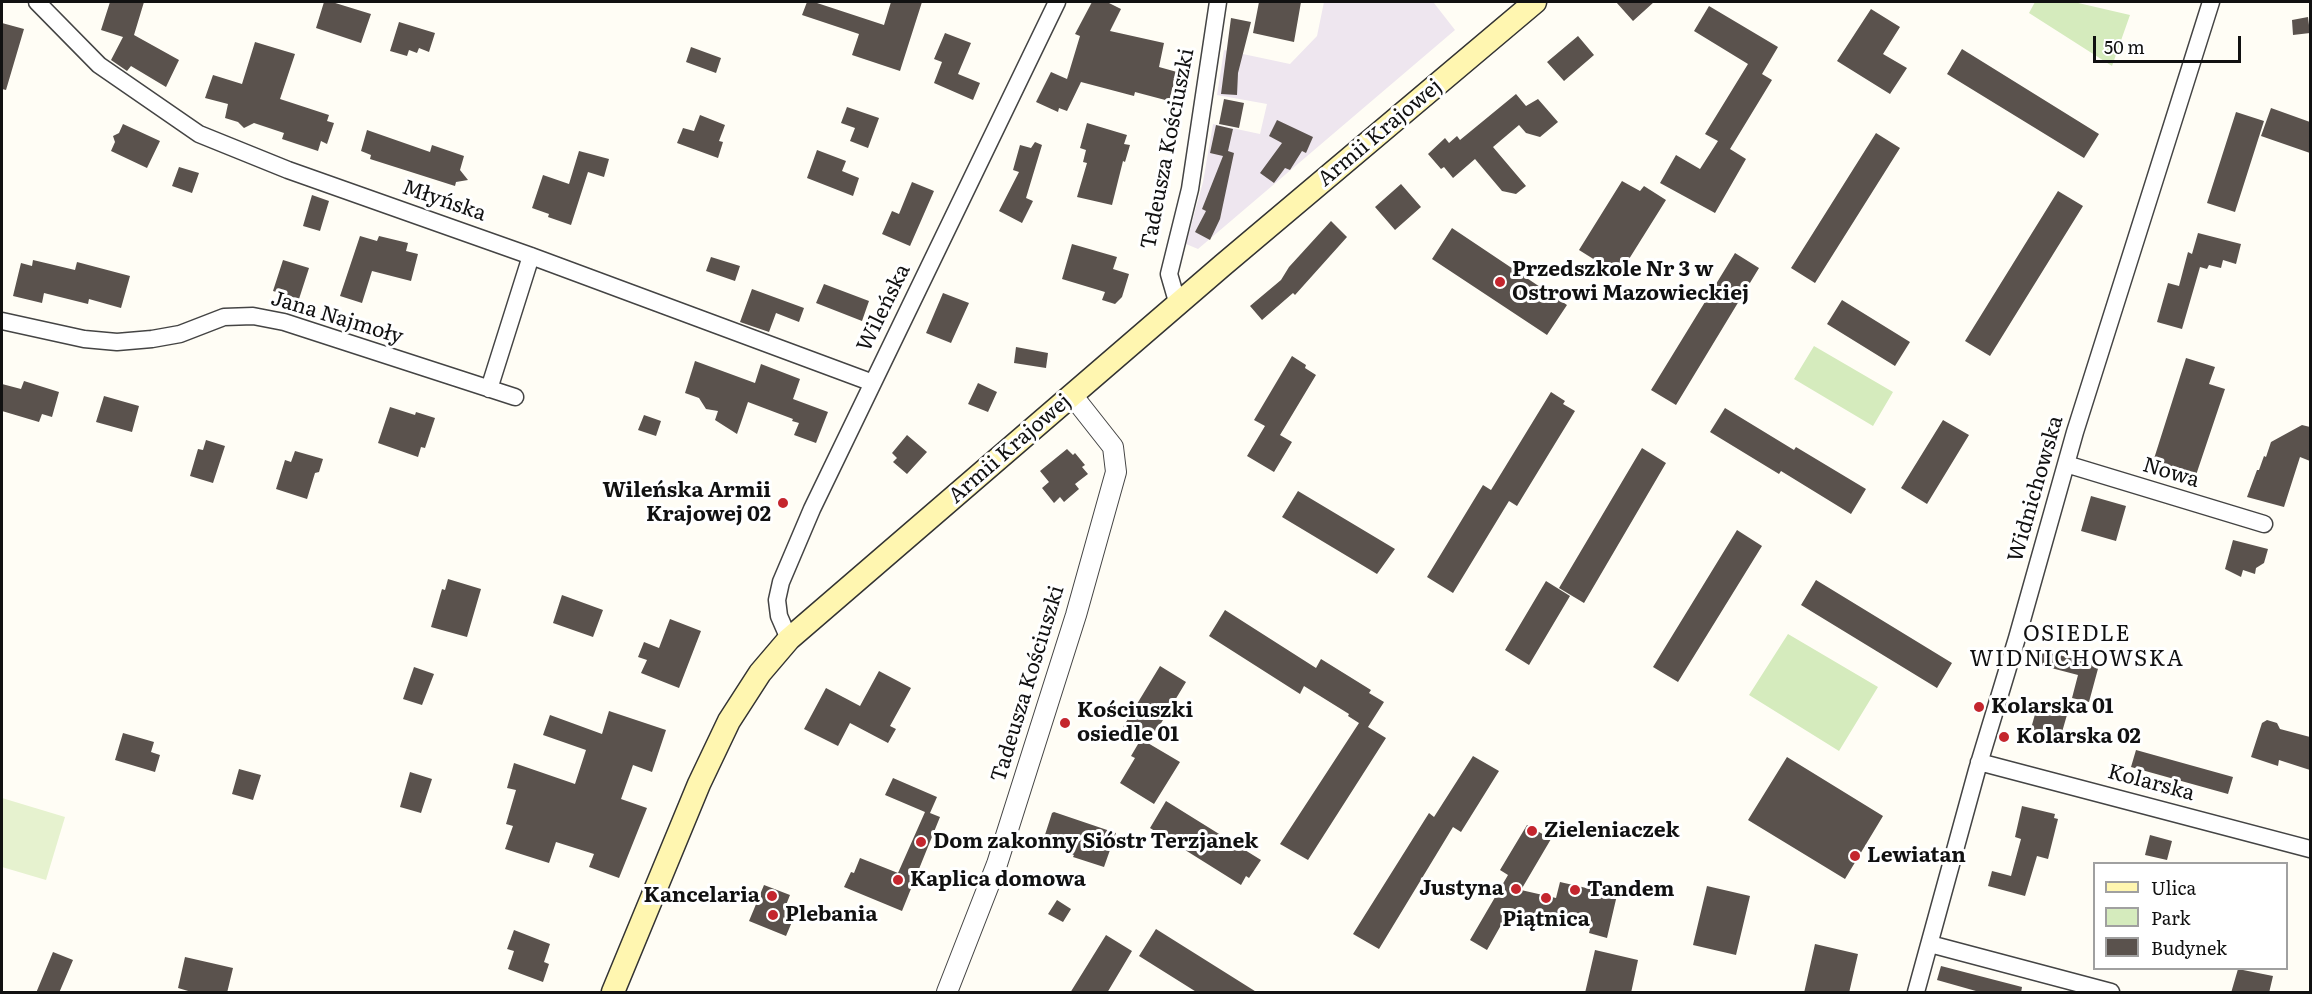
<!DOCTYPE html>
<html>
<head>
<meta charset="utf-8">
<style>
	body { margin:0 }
	#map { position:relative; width:2312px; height:994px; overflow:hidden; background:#fffdf5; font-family:Literata,serif }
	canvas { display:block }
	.frame { position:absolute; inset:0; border:3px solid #111; pointer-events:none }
	.legend { position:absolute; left:2093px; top:862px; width:195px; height:108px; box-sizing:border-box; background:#fff; border:2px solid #a0a0a0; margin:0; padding:8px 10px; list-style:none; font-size:18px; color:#111 }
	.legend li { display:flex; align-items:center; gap:12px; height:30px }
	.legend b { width:30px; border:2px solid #a0a0a0 }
	.scale { position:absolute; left:2093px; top:36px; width:148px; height:27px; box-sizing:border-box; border:3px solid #111; border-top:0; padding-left:8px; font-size:18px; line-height:21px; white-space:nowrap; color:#111; -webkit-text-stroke:4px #fff; paint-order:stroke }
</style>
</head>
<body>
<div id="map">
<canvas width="2312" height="994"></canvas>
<div class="frame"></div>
<ul class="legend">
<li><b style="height:8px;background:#fff6b0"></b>Ulica</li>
<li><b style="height:16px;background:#d5ebbd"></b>Park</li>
<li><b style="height:16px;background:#5a524d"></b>Budynek</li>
</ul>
<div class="scale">50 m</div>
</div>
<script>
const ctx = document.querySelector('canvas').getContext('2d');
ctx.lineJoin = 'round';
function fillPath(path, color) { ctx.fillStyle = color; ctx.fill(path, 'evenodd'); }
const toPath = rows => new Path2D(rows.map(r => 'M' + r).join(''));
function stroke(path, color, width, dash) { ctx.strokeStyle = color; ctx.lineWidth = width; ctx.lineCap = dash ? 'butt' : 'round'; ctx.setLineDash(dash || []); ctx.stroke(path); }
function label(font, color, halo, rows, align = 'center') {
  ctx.font = font + ' Literata,serif'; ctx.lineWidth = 6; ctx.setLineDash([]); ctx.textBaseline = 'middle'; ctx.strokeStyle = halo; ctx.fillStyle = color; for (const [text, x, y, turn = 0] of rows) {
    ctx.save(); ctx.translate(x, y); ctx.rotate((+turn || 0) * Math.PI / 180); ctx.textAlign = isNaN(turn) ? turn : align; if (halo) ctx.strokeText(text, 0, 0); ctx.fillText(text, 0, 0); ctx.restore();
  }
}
const industrial = toPath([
	[1324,2,1427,2,1434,3,1455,30,1198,249,1186,244,1203,182,1213,124,1260,134,1267,104,1217,95,1224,50,1290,64,1317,36]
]);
const green = toPath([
	[2035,2,2074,2,2130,15,2112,66,2029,13],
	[1814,346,1893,392,1873,426,1794,379],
	[1788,634,1878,687,1839,751,1749,695]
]);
const pitch = toPath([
	[2,798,65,817,46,880,2,867]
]);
const building = toPath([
	[110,2,144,2,134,35,179,60,166,87,131,66,127,71,111,60,123,37,101,30],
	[324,2,332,2,371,14,361,43,316,28],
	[807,2,814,2,884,25,891,2,922,2,900,71,852,55,859,34,802,15],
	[1092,2,1107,2,1121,9,1110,31,1164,43,1159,67,1177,72,1169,101,1135,92,1134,96,1081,82,1067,111,1059,108,1058,112,1036,102,1051,72,1067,79,1080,36,1075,34],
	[1259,2,1301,2,1294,42,1253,33],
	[1616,2,1654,2,1633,21],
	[1709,6,1778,47,1762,74,1772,80,1730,149,1746,159,1715,213,1660,183,1676,155,1700,169,1718,141,1705,134,1748,64,1694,31],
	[1871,9,1900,27,1883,54,1907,68,1890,94,1837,61],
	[2308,17,2310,33,2293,35,2292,20],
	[1231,18,1251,22,1238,73,1237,95,1221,94],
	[399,22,435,33,429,52,419,48,417,53,409,50,407,56,390,51],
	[2,23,24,29,6,90,2,89],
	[945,33,971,43,958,74,980,83,973,100,934,83,942,62,934,59],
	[1578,36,1594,55,1564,81,1547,62],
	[255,42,295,54,280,99,329,115,327,121,334,123,327,144,321,141,318,151,282,139,284,133,254,123,244,128,238,122,225,118,228,104,205,98,213,75,242,84],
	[691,47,721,58,716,73,686,62],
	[1962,49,2099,134,2084,158,1947,74],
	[1516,94,1526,106,1538,99,1558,122,1540,137,1526,133,1519,125,1493,147,1526,186,1516,194,1502,191,1475,159,1453,178,1444,167,1441,169,1428,154,1445,138,1449,143,1457,136,1460,140],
	[1224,99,1244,103,1239,128,1219,124],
	[847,107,879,118,868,148,850,141,855,128,841,123],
	[2271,108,2310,122,2310,153,2261,136],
	[2236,112,2264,121,2235,212,2207,203],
	[700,115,725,125,719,141,723,142,718,158,677,143,683,128,694,131],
	[1277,120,1313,137,1306,153,1302,151,1290,170,1285,168,1274,183,1260,173,1282,143,1269,136],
	[1087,123,1127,135,1124,144,1130,145,1125,162,1123,161,1112,205,1077,197,1087,163,1083,162,1086,150,1080,148],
	[123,124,160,141,147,168,111,151,115,142,113,136,119,133],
	[1216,125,1233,129,1228,151,1234,153,1220,219,1210,240,1195,232,1206,211,1202,209,1223,156,1210,153],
	[367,130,430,152,432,145,464,156,460,170,468,180,456,182,455,186,370,159,371,155,361,151],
	[1876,133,1900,148,1815,283,1791,268],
	[1035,142,1042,145,1026,198,1033,201,1022,223,999,211,1019,172,1013,170,1020,145,1031,148],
	[817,150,846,161,842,171,859,178,853,196,807,178],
	[579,151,609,159,604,177,588,172,571,225,548,217,549,214,532,208,543,175,569,184],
	[179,167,199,173,192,193,172,186],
	[1622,181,1640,191,1644,186,1666,200,1619,275,1579,250],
	[912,182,934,191,910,246,882,234,892,211,899,214],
	[1401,184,1421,207,1395,230,1375,207],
	[2058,191,2083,206,1990,356,1965,341],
	[312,195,329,201,320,231,303,226],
	[1331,221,1347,237,1295,295,1293,293,1262,320,1250,306,1281,280,1289,267],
	[1452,228,1567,305,1547,335,1432,259],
	[2198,233,2241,244,2236,264,2223,260,2221,268,2209,265,2207,269,2200,267,2182,329,2157,322,2168,283,2179,286,2188,252,2192,254],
	[360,236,377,241,379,236,408,243,406,251,418,254,411,281,372,271,362,303,340,296],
	[1072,244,1117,257,1113,269,1129,274,1122,297,1115,304,1102,300,1105,292,1062,279],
	[1735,253,1759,268,1676,405,1651,390],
	[711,257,740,266,735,281,706,271],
	[33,260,75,270,77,262,130,276,121,308,89,299,88,304,44,293,42,303,13,296,21,263,32,266],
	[283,260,309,268,299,299,273,291],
	[824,284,869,301,862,321,816,303],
	[752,289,804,308,799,322,776,313,769,332,740,322],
	[943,293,969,303,951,343,926,333],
	[1842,300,1910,342,1895,366,1827,324],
	[1016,347,1048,353,1046,368,1014,363],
	[1292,356,1306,365,1305,368,1316,375,1280,435,1292,442,1274,472,1247,456,1265,426,1254,420],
	[2186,358,2215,367,2209,384,2225,389,2194,481,2178,476,2179,473,2152,465],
	[695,361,755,383,761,364,800,379,793,399,828,412,816,443,794,435,799,423,792,421,793,419,748,402,737,434,715,420,718,411,706,409,699,398,685,393],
	[24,381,59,392,52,417,42,414,39,422,2,411,2,384,21,389],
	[978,383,997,392,988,412,968,404],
	[1551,392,1565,401,1563,404,1575,411,1517,506,1509,501,1453,593,1427,577,1483,485,1491,490],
	[104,396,139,406,132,432,96,422],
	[390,407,415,415,416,412,435,418,425,448,421,447,418,457,378,443],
	[1725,408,1794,450,1796,447,1866,489,1851,514,1781,471,1779,474,1710,432],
	[644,415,661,421,656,436,638,430],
	[1943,420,1969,435,1927,504,1901,488],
	[2302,425,2310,427,2310,461,2300,457,2284,507,2247,497,2257,470,2259,470,2264,456,2266,457,2271,442],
	[907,435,927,452,907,474,893,462,897,458,892,453],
	[206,440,225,446,213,483,190,476,198,449,203,450],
	[1642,448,1666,463,1584,603,1559,588],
	[1067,449,1073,455,1075,453,1085,465,1082,467,1088,474,1075,484,1079,489,1064,502,1060,497,1054,503,1042,488,1049,482,1040,471],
	[295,451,323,459,319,472,315,473,307,499,276,489,285,460,291,462],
	[1298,491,1395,549,1377,574,1282,517],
	[2091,496,2126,506,2116,541,2081,531],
	[1737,530,1762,546,1678,682,1653,667],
	[2233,540,2268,549,2264,563,2256,568,2255,574,2243,570,2241,577,2225,569],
	[448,579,481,589,467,637,431,627,442,589,445,590],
	[1816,580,1952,663,1937,688,1801,605],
	[1546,581,1570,596,1529,665,1505,650],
	[562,595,603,610,593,637,553,623],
	[1225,610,1316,668,1321,659,1371,690,1369,693,1384,702,1368,727,1386,738,1308,860,1280,844,1359,723,1348,716,1349,714,1304,686,1300,694,1209,636],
	[670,619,701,631,679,688,641,673,647,660,638,657,644,642,659,648],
	[2039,650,2099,665,2089,702,2072,698,2078,675,2036,664],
	[1160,666,1186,682,1149,743,1123,727],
	[414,667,434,674,422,705,403,699],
	[879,671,911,688,890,726,896,729,888,743,850,723,838,746,804,729,826,688,860,706],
	[2039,700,2069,708,2060,739,2030,732],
	[609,711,666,730,652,772,633,765,621,799,647,808,619,878,589,867,594,854,556,842,549,863,505,849,513,826,506,824,516,790,507,788,514,763,575,784,586,750,543,735,550,715,602,734],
	[2267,720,2277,723,2280,729,2310,737,2310,770,2279,760,2278,766,2251,757,2262,723],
	[123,733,154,742,151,752,160,755,155,772,115,760],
	[1141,739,1180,762,1154,804,1120,783,1135,758,1131,756],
	[2136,750,2233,777,2228,794,2131,767],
	[1473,756,1499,771,1461,832,1453,827,1379,949,1353,934,1429,813,1434,817],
	[1787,757,1883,816,1845,879,1748,820],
	[239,769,261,775,253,800,232,794],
	[410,772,432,779,421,813,400,807],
	[893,778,937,797,930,813,940,817,902,911,844,887,851,872,854,873,860,858,898,873,925,812,885,795],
	[1166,801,1261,860,1249,878,1246,876,1241,885,1150,828],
	[2022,806,2055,814,2054,818,2058,819,2048,859,2037,856,2025,896,1988,886,1992,871,2011,876,2021,839,2015,837],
	[1054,812,1116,833,1104,867,1073,857,1074,855,1065,852,1066,850,1043,841,1052,813],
	[1527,825,1551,839,1521,890,1556,898,1560,882,1617,895,1607,938,1589,933,1590,929,1509,911,1487,950,1470,940,1508,875,1500,870],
	[2150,835,2172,841,2167,860,2145,855],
	[764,885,790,895,786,905,797,910,786,936,749,921],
	[1707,886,1750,896,1736,955,1693,945],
	[1057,900,1071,909,1063,922,1048,914],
	[1156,929,1258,993,1198,993,1139,956],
	[514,930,550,944,544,962,549,964,543,982,508,969,514,951,507,949],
	[1106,935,1132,951,1107,993,1070,993],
	[1815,944,1858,954,1849,993,1804,993],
	[1595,950,1638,960,1631,993,1585,993],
	[53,952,73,960,59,993,36,993],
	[185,957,233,968,227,993,195,993,178,988],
	[1941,966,2022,987,2021,993,1983,993,1937,980],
	[2238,969,2273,976,2269,993,2231,993]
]);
const minor = toPath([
	[37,2,99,65,199,134,288,170,531,256,873,383],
	[1178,305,1169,274,1190,189,1218,2],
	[2,321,84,339,117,342,152,339,180,334,224,317,253,316,284,322,515,397],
	[489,389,531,256],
	[2066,464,2264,524],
	[789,639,779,616,777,600,781,582,812,509,1057,2],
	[1979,762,2310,849],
	[1930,944,2111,992],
	[1916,992,1977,770,2017,638,2075,432,2211,2]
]);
const tertiary = toPath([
	[947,992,997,864,1076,615,1116,472,1113,447,1072,395]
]);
const secondary = toPath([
	[613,992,699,784,729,721,760,673,789,639,1223,265,1535,2]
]);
const markers = [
	[1500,282,6,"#c4262e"],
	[783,503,6,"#c4262e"],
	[1979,707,6,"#c4262e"],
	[1065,723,6,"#c4262e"],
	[2004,737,6,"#c4262e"],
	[1532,831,6,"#c4262e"],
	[921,842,6,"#c4262e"],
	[1855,856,6,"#c4262e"],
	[898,880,6,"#c4262e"],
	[1516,889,6,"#c4262e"],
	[1575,890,6,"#c4262e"],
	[772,896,6,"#c4262e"],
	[1546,898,6,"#c4262e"],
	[773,915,6,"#c4262e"]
];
const streetNames = [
	["Armii Krajowej",1380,133,-40],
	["Tadeusza Kościuszki",1168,149,-79],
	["Młyńska",444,201,19],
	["Wileńska",884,308,-64],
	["Jana Najmoły",337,318,17],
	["Armii Krajowej",1010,449,-41],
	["Nowa",2171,473,17],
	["Widnichowska",2036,489,-74],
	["Tadeusza Kościuszki",1028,684,-73],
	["Kolarska",2151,783,15]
];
const poiNames = [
	["Przedszkole Nr 3 w",1512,270],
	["Ostrowi Mazowieckiej",1512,294],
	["Wileńska Armii",771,491,"right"],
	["Krajowej 02",771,515,"right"],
	["Kolarska 01",1991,707],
	["Kościuszki",1077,711],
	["osiedle 01",1077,735],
	["Kolarska 02",2016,737],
	["Zieleniaczek",1544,831],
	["Dom zakonny Sióstr Terzjanek",933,842],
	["Lewiatan",1867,856],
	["Kaplica domowa",910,880],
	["Justyna",1504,889,"right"],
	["Tandem",1587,890],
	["Kancelaria",760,896,"right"],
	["Plebania",785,915],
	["Piątnica",1546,920,"center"]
];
const neighbourhoodNames = [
	["OSIEDLE",2077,635],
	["WIDNICHOWSKA",2077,660]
];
fillPath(industrial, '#eee6ef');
fillPath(green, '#d5ebbd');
fillPath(pitch, '#e6f2cf');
fillPath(building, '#5a524d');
stroke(minor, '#444', 19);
stroke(tertiary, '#444', 22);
stroke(secondary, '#333', 25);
stroke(minor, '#fff', 16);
stroke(tertiary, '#fff', 20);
stroke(secondary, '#fff6b0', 22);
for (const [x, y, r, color] of markers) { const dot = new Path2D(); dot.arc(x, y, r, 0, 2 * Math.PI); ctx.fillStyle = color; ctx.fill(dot); stroke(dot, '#fff', 2); }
label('21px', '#111', '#fff', streetNames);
label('bold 21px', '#111', '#fff', poiNames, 'left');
ctx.letterSpacing = '1.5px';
label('22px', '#111', '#fff', neighbourhoodNames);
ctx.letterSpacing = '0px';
</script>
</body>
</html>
